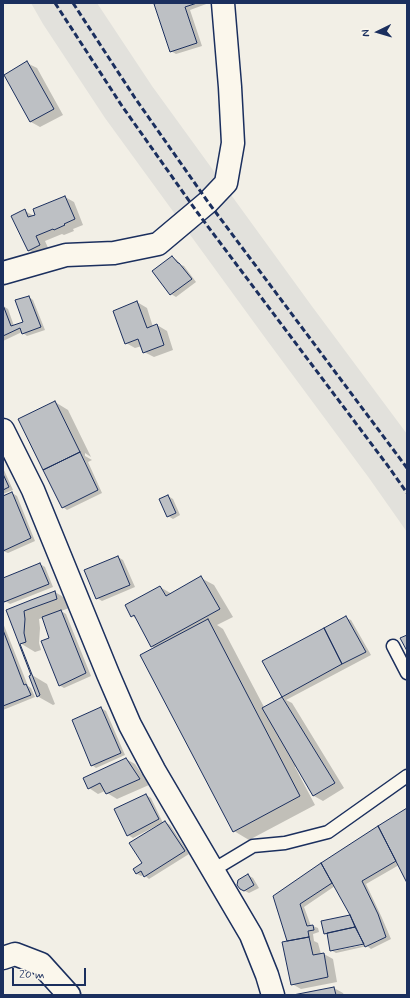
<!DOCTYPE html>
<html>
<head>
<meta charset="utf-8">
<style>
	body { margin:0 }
	#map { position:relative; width:410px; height:998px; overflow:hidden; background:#f2efe6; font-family:Mynerve,sans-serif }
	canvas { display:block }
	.frame { position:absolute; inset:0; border:4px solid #1b2f5e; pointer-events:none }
	.north { position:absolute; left:358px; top:12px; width:40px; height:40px; -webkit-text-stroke:3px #fbf7ec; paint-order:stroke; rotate:265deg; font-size:11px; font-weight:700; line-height:16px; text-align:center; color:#1b2f5e }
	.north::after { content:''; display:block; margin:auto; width:14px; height:18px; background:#1b2f5e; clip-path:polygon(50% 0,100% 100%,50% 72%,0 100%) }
	.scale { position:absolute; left:12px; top:968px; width:74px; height:18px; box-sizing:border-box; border:2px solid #1b2f5e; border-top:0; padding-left:5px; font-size:12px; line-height:14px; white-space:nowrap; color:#1b2f5e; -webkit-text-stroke:3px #fbf7ec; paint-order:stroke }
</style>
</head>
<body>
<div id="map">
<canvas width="410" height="998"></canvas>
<div class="frame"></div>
<div class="north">N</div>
<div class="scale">20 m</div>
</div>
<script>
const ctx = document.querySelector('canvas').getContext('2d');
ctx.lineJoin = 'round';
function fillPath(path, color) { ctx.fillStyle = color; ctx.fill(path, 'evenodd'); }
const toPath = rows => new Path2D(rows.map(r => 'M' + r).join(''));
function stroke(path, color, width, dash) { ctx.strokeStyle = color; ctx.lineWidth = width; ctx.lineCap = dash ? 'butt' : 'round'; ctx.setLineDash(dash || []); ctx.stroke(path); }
const built = toPath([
	[31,3,97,3,152,86,311,305,407,434,407,532,369,478,266,339,105,118,43,24]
]);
const shadow = toPath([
	[161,3,209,3,190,10,202,46,176,54,171,51],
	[27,63,37,68,63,115,40,127,31,122],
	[65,197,74,202,83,225,73,229,74,231,64,235,62,234,45,241,49,250,38,255,28,250,25,211,34,216],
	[172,257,177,260,181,265,184,266,196,282,176,297,171,294],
	[29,297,33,300,45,330,27,336,23,333,22,332,3,341,3,306,8,309,14,326,24,323],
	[137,302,147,308,153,327,157,325,167,331,173,350,154,357,144,352,142,346,135,348,126,343],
	[55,402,68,410,91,457,85,453,85,456,92,460,88,462,102,493,67,510,63,507],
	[3,468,13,490,3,494],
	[12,493,17,496,35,541,8,553,3,551,3,497],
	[168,496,173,499,180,515,173,519,168,516],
	[118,557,123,560,135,587,102,601,97,598],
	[40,564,45,567,53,587,10,604,5,601,3,597,3,579],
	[201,578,214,585,233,617,217,625,223,629,264,707,284,697,282,696,346,618,351,620,371,655,286,700,292,703,344,788,323,801,314,796,297,766,295,767,315,805,249,840,234,831,155,648,151,646,137,619,132,616,160,587,172,594],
	[55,592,70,601,72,607,61,611,66,614,91,676,64,688,59,685,50,639,43,618,39,619,40,628,39,643,41,650,35,652,20,643,7,611],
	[3,623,28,686,31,688,35,697,3,710],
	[32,675,47,684,55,704,53,705,37,696],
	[101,708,106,711,125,755,96,768,92,765],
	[126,759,135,764,149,785,117,799,107,793,105,791,98,794,89,788],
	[146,795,151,798,163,823,165,822,170,825,189,854,149,879,144,875,141,876,137,874,134,869,143,864,158,826,158,825,133,838,128,835],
	[407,809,407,881,399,865,366,884,382,918,391,939,371,949,367,946,336,953,331,950,328,935,325,933,323,921,352,916,335,886,304,907,311,926,313,926,318,928,319,932,313,934,314,941,318,943,321,954,324,954,333,959,337,982,301,989,292,984,288,942,274,897,321,864],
	[369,942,369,944,334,951,334,949],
	[248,875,253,878,259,888,249,893,241,889],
	[334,988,343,993,344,995,296,995]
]);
const building = toPath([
	[158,3,197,3,185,7,197,43,170,52,154,4,158,3],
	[27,61,54,109,30,122,4,75,27,61],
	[65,196,75,219,64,224,65,225,54,230,53,229,36,236,40,245,28,251,11,216,25,209,28,217,35,215,33,209,65,196],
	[172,256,178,263,179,263,192,279,170,295,152,271,172,256],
	[29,296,41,327,22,334,20,328,3,336,3,305,11,326,23,322,15,300,29,296],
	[137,301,147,328,157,324,164,345,143,353,138,339,125,344,113,311,137,301],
	[55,401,80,452,43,470,18,419,55,401],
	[80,452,98,490,62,508,43,470,80,452],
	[3,474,9,487,3,490,3,474],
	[12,492,31,538,3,551,3,496,12,492],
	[168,495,176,513,167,517,159,499,168,495],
	[118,556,130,585,96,599,84,570,118,556],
	[40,563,49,584,4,602,3,599,3,578,40,563],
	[201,576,220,609,151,647,134,615,131,617,125,605,160,586,166,596,201,576],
	[55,591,57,599,24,611,25,619,24,633,26,642,20,644,40,695,37,697,29,676,31,675,6,610,31,600,55,591],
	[61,610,86,673,59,686,41,641,49,638,42,617,61,610],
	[346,616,366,652,342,664,324,628,346,616],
	[208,619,300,796,233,832,140,655,208,619],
	[324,628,342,664,282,697,262,661,324,628],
	[3,630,24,685,26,684,31,695,3,706,3,630],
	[407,635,407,651,400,638,407,635],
	[282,697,335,783,313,796,262,708,282,697],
	[101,707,121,753,91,766,72,720,101,707],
	[126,758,140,779,106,794,100,783,88,789,83,778,126,758],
	[146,794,159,819,127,836,114,809,146,794],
	[407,808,407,883,378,826,407,808],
	[165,821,185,851,144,877,141,871,136,874,133,869,142,863,129,843,165,821],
	[378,826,396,861,362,881,378,914,386,937,365,947,350,915,321,863,378,826],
	[321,863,332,883,300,904,307,926,313,925,314,930,308,931,309,937,287,941,273,896,321,863],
	[248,874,254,885,244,891,240,889,237,885,238,880,248,874],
	[350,915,355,927,324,934,321,921,350,915],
	[355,927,364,944,330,951,327,933,355,927],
	[309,937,313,955,324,953,328,977,291,985,282,942,309,937],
	[334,987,336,995,293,995,334,987]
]);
const service = toPath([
	[393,646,407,673],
	[213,870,253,846,285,843,328,832,407,776]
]);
const minor = toPath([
	[3,273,66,255,114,253,158,244,208,202,226,183,233,143,230,87,223,3],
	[3,958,15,954,41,964,69,995]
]);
const secondary = toPath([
	[3,430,33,490,108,674,130,725,154,770,251,935,267,975,273,995]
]);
const rail = toPath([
	[55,3,122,106,197,212,388,466,407,493],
	[73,3,135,98,208,202,407,468]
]);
fillPath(built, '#e2e1dc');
fillPath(shadow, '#0003');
fillPath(building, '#bdc0c4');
stroke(building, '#1b2f5e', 1);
stroke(service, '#1b2f5e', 15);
stroke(minor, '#1b2f5e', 25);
stroke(secondary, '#1b2f5e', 25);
stroke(service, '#fbf7ec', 12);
stroke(minor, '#fbf7ec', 22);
stroke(secondary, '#fbf7ec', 22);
stroke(rail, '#1b2f5e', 3, [6, 3]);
</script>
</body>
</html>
